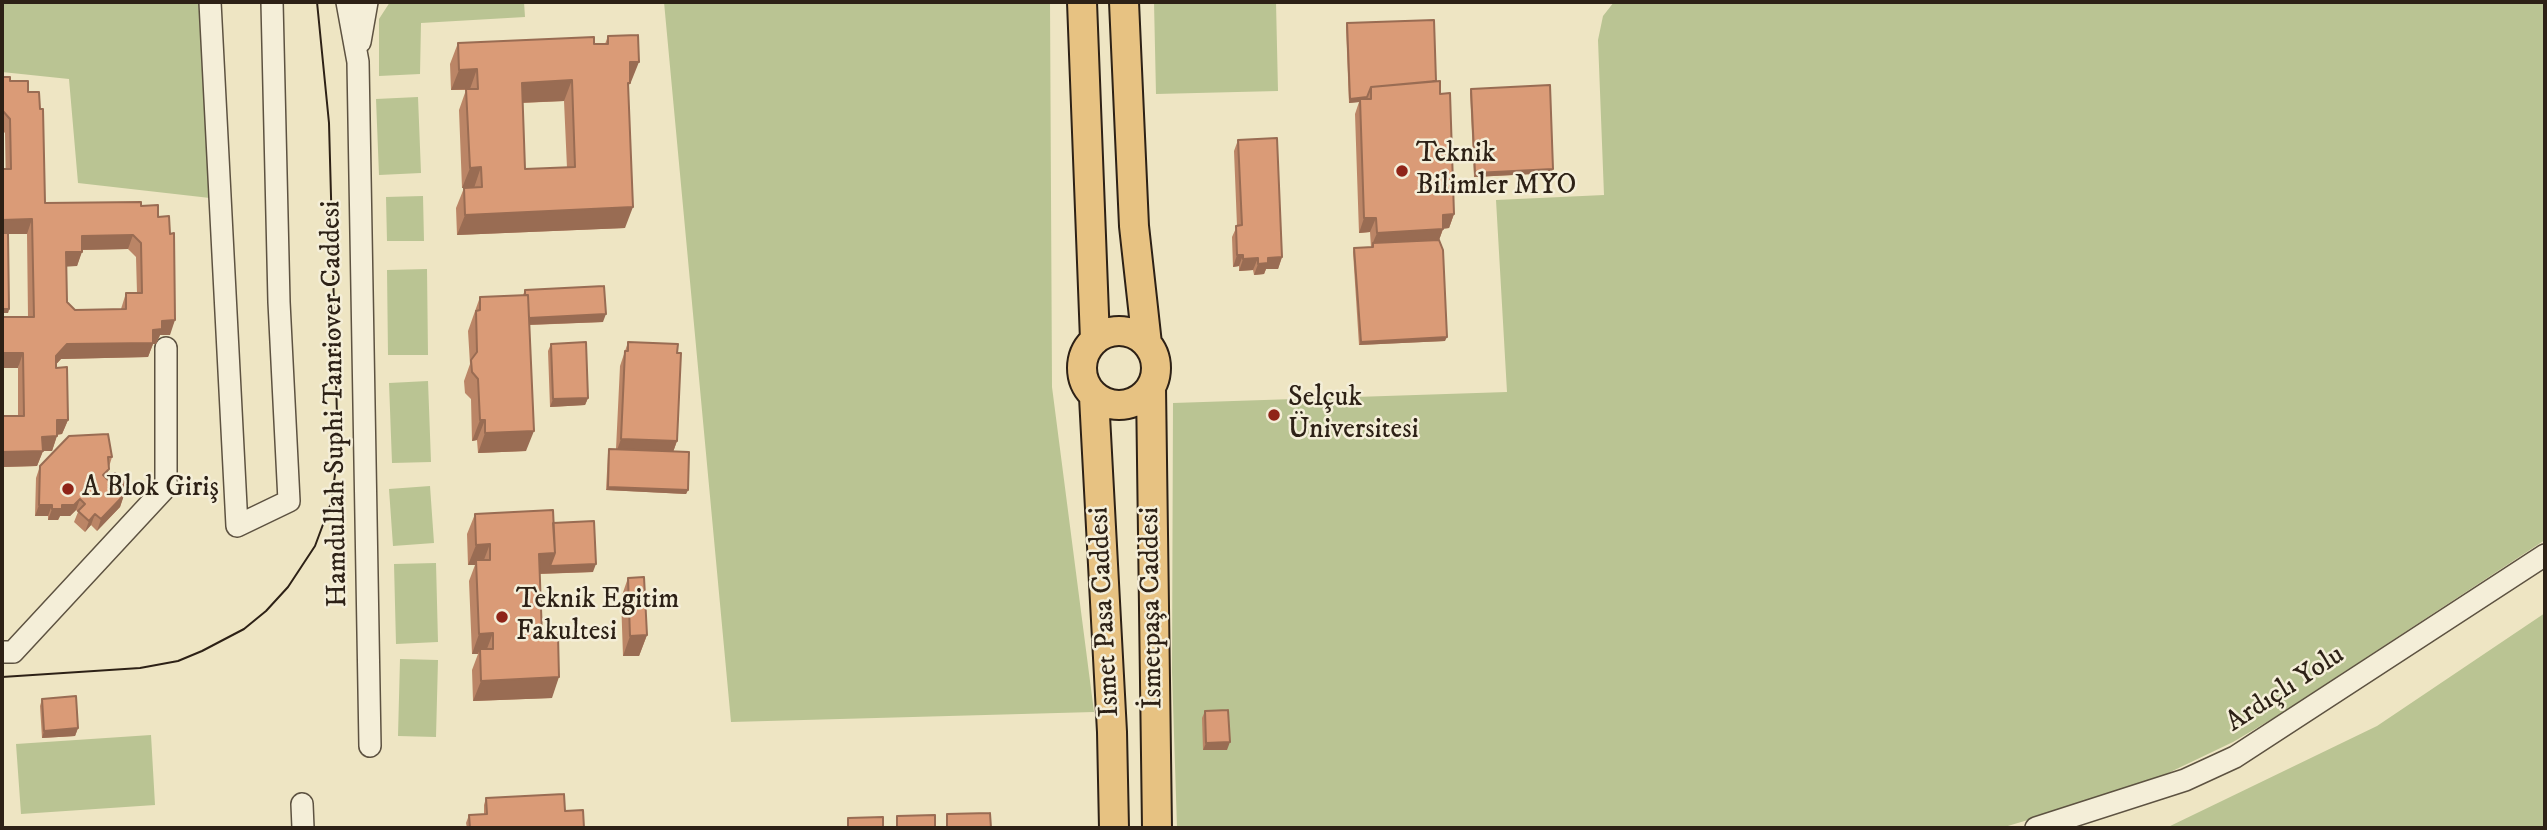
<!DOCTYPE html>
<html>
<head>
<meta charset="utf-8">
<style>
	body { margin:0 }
	#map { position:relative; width:2547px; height:830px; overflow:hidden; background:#eee5c3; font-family:"IM FELL DW Pica",serif }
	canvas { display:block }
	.frame { position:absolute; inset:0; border:4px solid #2d2116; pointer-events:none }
</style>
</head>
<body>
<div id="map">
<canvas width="2547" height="830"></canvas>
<div class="frame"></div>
</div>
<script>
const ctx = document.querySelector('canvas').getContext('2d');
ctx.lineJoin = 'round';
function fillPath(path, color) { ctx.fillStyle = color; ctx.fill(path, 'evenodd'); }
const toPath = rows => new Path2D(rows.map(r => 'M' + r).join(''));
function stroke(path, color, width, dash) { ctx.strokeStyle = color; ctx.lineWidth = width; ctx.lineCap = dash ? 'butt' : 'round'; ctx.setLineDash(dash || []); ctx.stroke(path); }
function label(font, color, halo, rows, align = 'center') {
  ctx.font = font + ' "IM FELL DW Pica",serif'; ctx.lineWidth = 5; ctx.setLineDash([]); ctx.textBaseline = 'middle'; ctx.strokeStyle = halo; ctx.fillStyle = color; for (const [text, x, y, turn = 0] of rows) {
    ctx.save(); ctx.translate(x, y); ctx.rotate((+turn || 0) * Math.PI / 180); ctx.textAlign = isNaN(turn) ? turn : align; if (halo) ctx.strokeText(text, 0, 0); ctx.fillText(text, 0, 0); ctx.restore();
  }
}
const green = toPath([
	[2,2,199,2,210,198,78,183,69,79,2,72],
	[390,2,524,2,525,17,421,23,420,74,379,76,379,19],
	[664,2,1050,2,1052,387,1094,712,731,722],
	[1154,2,1276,2,1278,91,1156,94],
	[1614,2,2545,2,2545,540,2277,716,2233,742,2139,787,2001,828,1177,828,1172,672,1173,403,1507,392,1496,200,1604,195,1598,40,1603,16],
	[418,97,421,173,379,175,376,99],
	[423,196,424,241,387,241,386,197],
	[427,269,428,355,388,355,387,270],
	[428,381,431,462,392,463,389,383],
	[430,486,434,543,393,546,389,489],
	[436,563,438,642,396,644,394,564],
	[2545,613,2545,828,2166,828,2377,726],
	[400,659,438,660,436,737,398,736],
	[151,735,155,805,21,814,16,744]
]);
const minor = toPath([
	[210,2,237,526,289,501,279,302,272,2],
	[347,2,358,62,370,746],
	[360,42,367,2],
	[2,652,13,652,166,487,166,348],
	[302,804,303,828],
	[2036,828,2185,780,2235,757,2545,555]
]);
const major = toPath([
	[1082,2,1095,340],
	[1124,2,1134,226,1147,344],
	'1082 368a37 37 0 1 1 74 0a37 37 0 1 1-74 0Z',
	[1151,387,1157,828],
	[1094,397,1112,732,1114,828]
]);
const tram = toPath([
	[2,677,140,668,178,661,202,651,244,629,266,611,288,587,315,546,331,503,338,453,329,123,317,2]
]);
const wall = toPath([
	[1347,23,1436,81,1440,94,1454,214,1449,228,1443,229,1439,240,1445,341,1359,345,1353,252,1354,248,1371,247,1370,232,1359,233,1355,114,1359,102,1349,103,1346,27],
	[608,36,631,82,630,82,628,89,625,228,457,235,456,208,464,188,462,188,459,110,466,90,451,90,450,64,458,43,605,44],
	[564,101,567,168,525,169,522,103],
	[2,77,10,81,28,92,40,109,45,203,141,206,158,217,170,335,160,335,156,344,153,344,148,357,61,359,56,364,68,420,62,434,57,435,52,451,43,451,37,466,2,467,2,416,18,416,18,368,28,317,27,234,8,234,9,309,8,313,5,133,2,130],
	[128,249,136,257,137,293,126,293,121,309,75,310,67,302,66,266,77,266,82,250],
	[1471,89,1552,173,1474,177,1470,93],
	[1238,140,1282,257,1278,269,1266,269,1264,274,1254,275,1253,270,1239,271,1239,266,1233,267,1232,237,1237,226,1234,151],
	[525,290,603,322,530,325,526,451,478,453,477,440,472,441,471,399,465,393,464,381,470,364,468,331,480,297,523,295],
	[628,342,677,441,673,452,688,490,686,494,606,490,608,453,609,449,616,449,620,366],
	[551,344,588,398,585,405,550,407,548,351],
	[112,457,106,477,108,480,125,483,122,493,124,495,120,507,97,531,91,525,85,532,74,522,78,512,76,510,70,516,60,516,58,520,48,520,48,516,35,516,36,478,40,466],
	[475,514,553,523,593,572,540,574,542,635,552,698,473,701,472,670,478,654,472,654,469,581,475,565,468,565,467,534],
	[628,578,647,635,639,656,623,656,621,598],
	[42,699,78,728,75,736,42,738,40,706],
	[1205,711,1227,750,1203,750,1202,718],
	[486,798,565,811,584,828,467,828,466,823,469,815,484,814,484,805]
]);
const shadedWall = toPath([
	[630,62,639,62,631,82,622,83],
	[477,69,470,89,451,90,459,70],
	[572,80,564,101,514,103,522,83],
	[1367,97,1365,101,1360,99,1359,102,1349,103,1350,99],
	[481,167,474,188,462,188,470,168],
	[1553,169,1552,173,1474,177,1475,173],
	[633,207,625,228,457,235,465,215],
	[1454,214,1449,228,1437,229,1443,215],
	[1364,218,1376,218,1370,232,1359,233],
	[32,219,27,234,2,234,2,220],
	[1443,229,1438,243,1373,243,1371,247,1377,233],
	[133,235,128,249,77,250,82,236],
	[66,252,82,252,77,266,61,267],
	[1237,255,1243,255,1239,266,1233,267],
	[1282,257,1278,269,1266,269,1264,274,1254,275,1258,264,1268,258],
	[1258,258,1253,270,1239,271,1243,259],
	[2,309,9,309,8,313,2,313],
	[606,314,603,322,523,325,526,318],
	[175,320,170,335,160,335,156,344,153,344,148,357,61,359,51,370,56,356,67,344,153,330,162,321],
	[1447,337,1445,341,1359,345,1361,342],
	[2,353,23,353,18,368,2,368],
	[588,398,585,405,550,407,553,399],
	[57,420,68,420,62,434,52,435],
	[480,420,485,420,477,440,472,441],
	[534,431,526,451,478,453,485,433],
	[57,436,52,451,37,451,42,437],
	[621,439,677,441,672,455,616,453],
	[43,451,37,466,2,467,2,452],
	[608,487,688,490,686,494,606,490],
	[124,495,120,507,97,531,101,519],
	[80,499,76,510,70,516,60,516,58,520,48,520,52,509],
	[39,505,52,505,48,516,35,516],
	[95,514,91,525,85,532,89,521],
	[490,544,482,565,476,560,475,565,468,565,476,545],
	[555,553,596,564,593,572,532,574,539,554],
	[493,633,485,654,480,649,478,654,472,654,479,634],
	[647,635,639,656,623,656,630,636],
	[559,677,552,698,473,701,481,681],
	[78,728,75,736,42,738,44,731],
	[1230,742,1227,750,1203,750,1206,743]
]);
const building = toPath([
	[1434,20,1436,81,1371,87,1367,97,1350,99,1347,23,1434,20],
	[638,35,639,62,630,62,630,83,628,83,633,207,465,215,464,188,482,187,481,167,470,168,466,89,478,89,477,69,459,70,458,43,594,37,594,44,608,44,608,36,638,35],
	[572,80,575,167,525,169,522,83,572,80],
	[2,77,10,77,10,81,28,81,28,92,39,92,40,109,43,109,45,203,141,202,141,206,158,205,158,217,169,216,170,234,174,233,175,320,162,321,162,329,153,330,153,343,67,344,56,356,56,368,67,367,68,420,57,420,57,436,42,437,43,451,2,452,2,416,24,416,23,353,2,353,2,317,34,317,32,219,2,220,2,169,11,169,10,119,2,110,2,77],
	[133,235,141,243,142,293,126,293,126,309,75,310,67,302,66,252,82,252,82,236,133,235],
	[1440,81,1440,94,1450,93,1454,214,1443,215,1443,229,1377,233,1376,218,1364,218,1360,99,1371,99,1371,87,1440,81],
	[1550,85,1553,169,1475,173,1471,89,1550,85],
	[1277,138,1282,257,1268,258,1268,263,1258,264,1258,258,1243,259,1243,255,1237,255,1236,226,1242,225,1238,140,1277,138],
	[2,233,8,233,9,309,2,309,2,233],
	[1439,240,1443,250,1447,337,1361,342,1354,248,1373,247,1373,243,1439,240],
	[604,286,606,314,529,318,528,295,525,295,525,290,604,286],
	[528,295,534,431,485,433,485,420,480,420,478,379,472,372,471,360,477,352,476,311,480,310,480,297,528,295],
	[586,342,588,398,553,399,551,344,586,342],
	[628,342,678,344,677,353,681,353,677,441,621,439,625,351,628,351,628,342],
	[108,434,112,457,108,457,109,469,103,475,108,480,115,473,125,483,119,490,124,495,101,519,95,514,89,521,78,511,85,504,80,499,74,505,62,505,62,509,52,509,52,505,39,505,40,466,69,436,108,434],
	[609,449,689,452,688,490,608,487,609,449],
	[553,510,555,553,539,554,542,635,558,635,559,677,481,681,480,649,493,649,493,633,479,634,476,560,490,560,490,544,476,545,475,514,553,510],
	[594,521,596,564,550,566,555,553,553,523,594,521],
	[644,577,647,635,630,636,628,578,644,577],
	[76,696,78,728,44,731,42,699,76,696],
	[1228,710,1230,742,1206,743,1205,711,1228,710],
	[564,794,565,811,583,810,584,828,470,828,469,815,487,814,486,798,564,794],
	[990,813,991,828,947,828,947,814,990,813],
	[935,815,935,828,897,828,897,816,935,815],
	[883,817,883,828,848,828,848,818,883,817]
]);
const markers = [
	[1402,171,7,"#8f2418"],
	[1274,415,7,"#8f2418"],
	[68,489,7,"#8f2418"],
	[502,617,7,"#8f2418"]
];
const poiNames = [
	["Teknik",1416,155],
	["Bilimler MYO",1416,187],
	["Selçuk",1288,399],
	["Üniversitesi",1288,431],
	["A Blok Giriş",82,489],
	["Teknik Egitim",516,601],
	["Fakultesi",516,633]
];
const streetNames = [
	["Hamdullah Suphi Tanriover Caddesi",336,404,-91],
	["İsmetpaşa Caddesi",1153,608,-91],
	["Ismet Pasa Caddesi",1106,612,-93],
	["Ardıçlı Yolu",2286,690,-33]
];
fillPath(green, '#bac493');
stroke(minor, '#5d5241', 24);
stroke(major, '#2d2116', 32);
stroke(minor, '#f4eed8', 21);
stroke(major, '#e7c282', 28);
stroke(tram, '#2d2116', 2);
fillPath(wall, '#bb8566');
fillPath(shadedWall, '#996c53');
fillPath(building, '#da9b77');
stroke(building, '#996c53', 2);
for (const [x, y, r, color] of markers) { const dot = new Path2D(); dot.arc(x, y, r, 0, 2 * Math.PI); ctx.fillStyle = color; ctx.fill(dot); stroke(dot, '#f4eed8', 2.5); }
label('28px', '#2d2116', '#f4eed8', poiNames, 'left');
label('28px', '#2d2116', '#f4eed8', streetNames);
</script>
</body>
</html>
